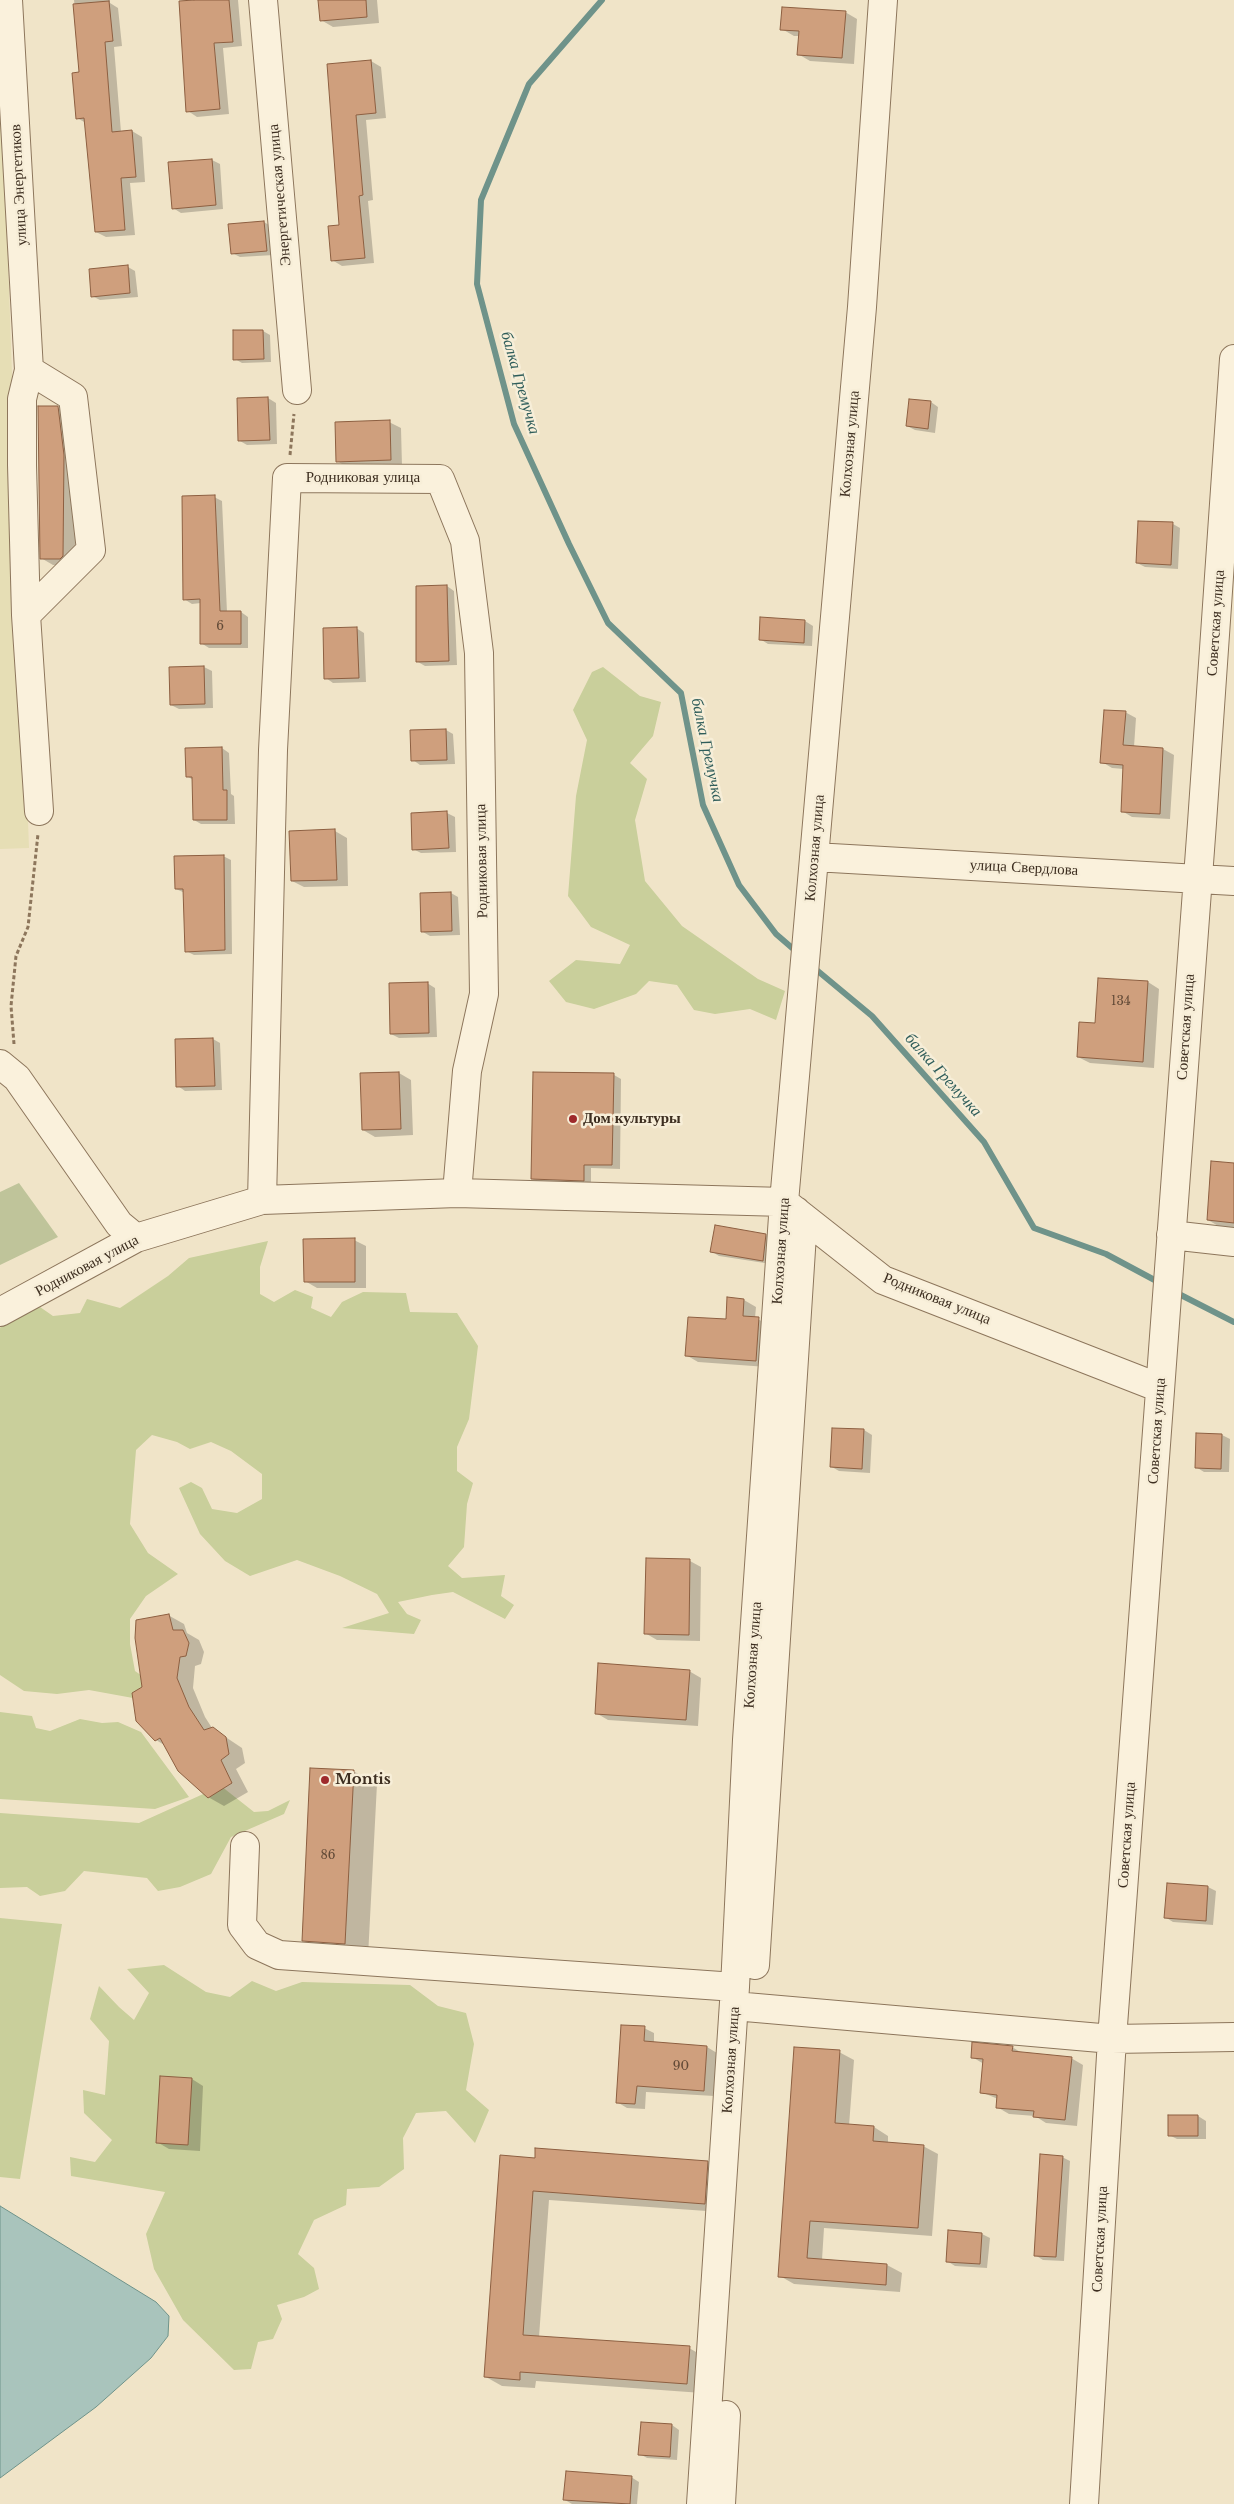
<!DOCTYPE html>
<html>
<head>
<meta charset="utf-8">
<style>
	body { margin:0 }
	canvas { display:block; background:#f0e4c8 }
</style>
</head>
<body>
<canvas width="1234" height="2504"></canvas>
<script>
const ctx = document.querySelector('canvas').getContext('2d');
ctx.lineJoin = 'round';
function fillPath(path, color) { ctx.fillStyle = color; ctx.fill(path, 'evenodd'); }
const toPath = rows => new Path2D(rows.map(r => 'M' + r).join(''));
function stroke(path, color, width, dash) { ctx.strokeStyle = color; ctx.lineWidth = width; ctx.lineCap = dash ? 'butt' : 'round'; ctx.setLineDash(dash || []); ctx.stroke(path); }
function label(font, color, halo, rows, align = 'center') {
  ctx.font = font + ' "Libre Baskerville",serif'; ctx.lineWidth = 5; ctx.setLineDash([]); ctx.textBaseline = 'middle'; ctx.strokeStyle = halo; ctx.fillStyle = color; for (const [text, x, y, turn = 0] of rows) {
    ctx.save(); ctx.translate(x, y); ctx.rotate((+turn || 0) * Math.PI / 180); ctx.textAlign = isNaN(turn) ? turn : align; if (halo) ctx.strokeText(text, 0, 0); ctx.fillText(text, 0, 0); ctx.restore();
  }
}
const farmland = toPath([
	[0,38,29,848,0,849]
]);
const green = toPath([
	[603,667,640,696,661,702,653,736,630,763,647,779,635,820,645,881,682,926,758,979,785,991,776,1020,750,1009,715,1014,694,1010,677,985,649,981,636,994,594,1009,566,1002,549,981,576,960,620,964,630,945,591,927,568,896,576,796,587,740,573,710,592,672],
	[268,1241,260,1267,260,1294,274,1302,295,1290,313,1297,311,1308,331,1317,342,1302,363,1292,406,1293,410,1312,457,1313,478,1346,469,1419,457,1447,457,1471,473,1483,467,1504,464,1547,448,1566,462,1578,505,1575,501,1596,514,1605,505,1619,453,1592,432,1595,398,1602,407,1614,421,1620,414,1634,342,1628,389,1613,377,1594,340,1576,297,1560,250,1576,225,1561,200,1534,179,1488,191,1482,202,1488,212,1509,237,1513,262,1499,262,1474,231,1451,211,1442,190,1449,177,1442,152,1435,136,1450,130,1524,148,1553,178,1574,146,1596,130,1619,130,1644,135,1671,148,1680,144,1700,89,1690,57,1694,24,1691,0,1675,0,1328,7,1319,40,1307,53,1316,80,1313,87,1299,120,1308,168,1276,189,1258],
	[0,1712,32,1716,36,1728,50,1731,80,1719,102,1723,118,1722,141,1732,189,1797,155,1809,0,1799],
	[221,1786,254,1812,268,1811,290,1800,284,1814,231,1837,211,1874,180,1887,158,1891,147,1878,84,1871,65,1891,40,1896,27,1887,0,1888,0,1813,139,1823],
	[0,1918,62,1924,20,2179,0,2177],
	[164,1965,206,1992,230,1997,252,1981,276,1991,302,1982,410,1985,438,2006,466,2013,474,2044,466,2090,489,2110,475,2143,446,2111,416,2113,403,2138,404,2169,379,2187,347,2189,346,2205,314,2220,298,2254,314,2268,319,2289,304,2297,277,2305,282,2319,273,2339,258,2342,251,2369,234,2370,183,2320,154,2269,146,2234,165,2192,71,2176,70,2157,95,2162,112,2140,84,2113,83,2090,105,2095,109,2041,90,2019,99,1986,119,2007,134,2020,149,1993,127,1969]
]);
const cemetery = toPath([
	[19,1183,58,1237,0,1265,0,1192]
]);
const water = toPath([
	[0,2206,156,2302,169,2316,168,2336,151,2358,96,2407,0,2478,0,2206]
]);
const shadow = toPath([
	[74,0,110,0,110,3,118,8,122,46,114,47,121,132,132,131,142,137,145,182,130,183,135,235,106,237,96,232,86,123,77,118,81,73],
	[196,0,238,0,242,46,223,48,229,114,197,117,188,111],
	[319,0,377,0,379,23,333,27,321,20],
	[845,12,857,19,854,64,810,61,798,54,800,36,794,36,782,29],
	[371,61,381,67,386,118,366,120,373,200,368,201,374,263,342,266,332,260,340,226,328,65],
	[212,160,220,164,223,209,181,213,173,208],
	[264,222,272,227,274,255,240,257,232,253],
	[128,267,135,271,138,297,100,300,92,296],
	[263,331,270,335,271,362,242,363,235,359],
	[268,398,276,403,277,444,247,445,240,441,238,400],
	[931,402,938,407,935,433,915,430,907,426],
	[58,408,70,414,76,462,75,562,72,565,53,565,41,558],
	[389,422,401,428,402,466,349,468,337,461],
	[214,497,222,501,227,612,241,612,248,617,248,648,209,648,201,643,201,603,192,604,184,599],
	[1173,524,1180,528,1178,569,1145,567,1137,563],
	[447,586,454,591,457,665,425,666,418,662],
	[805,621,813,626,812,646,768,644,760,639],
	[356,628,364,633,366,682,333,683,326,678],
	[204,667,212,671,213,708,179,709,171,705],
	[1125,712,1136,718,1134,747,1163,749,1174,755,1170,819,1132,817,1122,811,1124,769,1112,768,1102,762],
	[446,730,453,734,455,764,420,765,413,760],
	[222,748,229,753,231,794,234,796,235,824,201,824,194,820,193,780,187,776],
	[447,813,455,817,456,852,421,853,413,849],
	[335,831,347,838,348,886,304,887,292,881],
	[223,856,231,860,232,954,194,955,186,951,185,893,176,889],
	[451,893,458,897,460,935,430,936,423,932],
	[1148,982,1159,989,1154,1068,1090,1063,1078,1057,1096,1025],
	[427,983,435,988,437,1037,399,1038,391,1034],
	[213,1039,220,1043,222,1090,185,1091,178,1086],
	[399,1073,411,1080,413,1135,375,1137,363,1130],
	[614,1075,621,1079,620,1169,591,1168,591,1185,540,1183,532,1179],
	[1234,1164,1234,1228,1220,1227,1208,1220],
	[766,1235,773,1240,771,1264,719,1256,711,1251],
	[354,1240,366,1246,366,1288,317,1288,305,1281],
	[744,1300,756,1307,755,1318,770,1325,767,1367,698,1362,686,1355,727,1320],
	[864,1430,872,1435,870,1473,839,1471,832,1467],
	[1222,1435,1230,1439,1229,1472,1204,1472,1196,1467],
	[690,1561,701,1567,700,1641,657,1640,645,1633],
	[168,1615,184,1624,187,1633,199,1640,204,1652,201,1664,195,1666,193,1688,205,1717,212,1728,242,1748,245,1763,236,1769,248,1792,224,1806,208,1797,166,1746,156,1740,143,1688],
	[689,1671,701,1678,698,1726,608,1720,596,1713],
	[353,1771,377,1784,368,1957,326,1954,303,1940],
	[1168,1884,1208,1887,1216,1891,1213,1925,1173,1922,1165,1917],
	[644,2028,654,2033,654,2043,707,2047,717,2053,714,2096,646,2092,645,2109,627,2108,617,2102],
	[1012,2047,1022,2053,1071,2058,1083,2065,1077,2126,1046,2123,1035,2116,1009,2114,997,2107,998,2099,981,2092,984,2064,972,2057],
	[839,2052,854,2060,849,2126,874,2127,888,2136,888,2143,923,2146,938,2154,932,2236,824,2228,822,2260,887,2265,902,2273,900,2292,794,2284,780,2276],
	[192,2079,203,2086,200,2151,169,2149,157,2142],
	[1198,2116,1206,2121,1206,2139,1177,2139,1169,2135],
	[1062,2157,1070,2161,1064,2261,1043,2260,1035,2255],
	[536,2159,708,2162,723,2171,721,2212,549,2200,539,2337,689,2348,705,2357,702,2393,536,2381,535,2388,502,2386,486,2377],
	[949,2232,982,2234,990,2238,987,2268,955,2266,947,2261],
	[672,2425,679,2430,677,2460,647,2458,640,2454],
	[631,2477,639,2482,637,2504,572,2504,565,2500]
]);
const stream = toPath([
	[602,0,529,84,481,200,477,284,514,424,569,544,608,623,681,693,703,805,739,885,776,934,798,953],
	[813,967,872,1016,984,1142,1034,1228,1106,1254,1162,1284],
	[1175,1292,1234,1322]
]);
const building = toPath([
	[194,0,229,0,233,42,214,43,220,109,186,112,179,1,194,0],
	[318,0,366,0,367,17,320,21,318,0],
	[109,1,113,41,105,42,112,132,132,130,136,177,121,178,125,230,95,232,84,118,76,119,72,73,79,72,73,4,109,1],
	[782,7,846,11,842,58,797,55,799,31,780,30,782,7],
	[371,60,376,113,356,115,363,195,359,196,365,258,331,261,328,226,339,225,327,64,371,60],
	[212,159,216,205,172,209,168,162,212,159],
	[264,221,267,251,231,254,228,224,264,221],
	[128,265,130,293,91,297,89,269,128,265],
	[233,330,263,330,264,359,233,360,233,330],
	[268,397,270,440,238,441,237,398,268,397],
	[909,399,931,401,928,429,906,426,909,399],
	[38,406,58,406,64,455,63,556,60,559,40,559,38,406],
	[390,420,391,460,336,462,335,422,390,420],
	[215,495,220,611,241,611,241,644,200,644,200,599,183,600,182,496,215,495],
	[1138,521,1173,522,1171,565,1136,563,1138,521],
	[447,585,449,661,416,662,416,586,447,585],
	[760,617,805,620,804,643,759,640,760,617],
	[357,627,359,678,324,679,323,628,357,627],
	[204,666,205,704,170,705,169,667,204,666],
	[1104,710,1126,711,1123,745,1163,748,1160,814,1121,812,1123,765,1100,763,1104,710],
	[446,729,447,760,411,761,410,730,446,729],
	[222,747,223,790,227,790,227,820,193,820,192,777,186,777,185,748,222,747],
	[447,811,449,848,412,850,411,813,447,811],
	[335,829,337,880,291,881,289,831,335,829],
	[224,855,225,950,185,952,183,889,175,889,174,856,224,855],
	[451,892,452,931,421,932,420,893,451,892],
	[1098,978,1148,981,1143,1062,1077,1057,1079,1022,1095,1023,1098,978],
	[428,982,429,1033,390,1034,389,983,428,982],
	[213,1038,215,1086,176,1087,175,1039,213,1038],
	[399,1072,401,1129,362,1130,360,1073,399,1072],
	[533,1072,614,1073,612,1165,584,1165,584,1181,531,1179,533,1072],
	[1211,1161,1234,1163,1234,1223,1207,1220,1211,1161],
	[715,1225,766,1234,763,1261,710,1252,715,1225],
	[355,1238,355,1282,304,1282,303,1239,355,1238],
	[727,1297,744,1299,743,1316,759,1317,756,1361,685,1356,688,1317,726,1319,727,1297],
	[832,1428,864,1429,862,1469,830,1467,832,1428],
	[1196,1433,1222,1434,1221,1469,1195,1468,1196,1433],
	[646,1558,690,1559,689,1635,644,1634,646,1558],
	[169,1614,173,1630,183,1630,189,1643,186,1656,180,1657,177,1678,189,1707,204,1730,213,1727,226,1737,229,1754,221,1760,232,1783,208,1798,178,1771,160,1738,155,1741,136,1721,132,1693,142,1687,135,1638,136,1620,169,1614],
	[598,1663,690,1670,686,1720,595,1714,598,1663],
	[310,1768,354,1770,345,1944,302,1941,310,1768],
	[1167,1883,1208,1886,1206,1921,1164,1918,1167,1883],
	[621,2025,645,2026,644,2041,707,2046,704,2091,637,2086,635,2104,616,2103,621,2025],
	[972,2042,1013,2046,1012,2051,1072,2057,1065,2120,1033,2117,1034,2111,996,2108,997,2095,980,2093,983,2059,971,2058,972,2042],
	[794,2047,840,2050,835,2123,874,2126,873,2141,924,2145,918,2228,810,2221,807,2258,887,2264,886,2285,778,2277,794,2047],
	[160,2076,192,2078,188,2145,156,2143,160,2076],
	[1168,2115,1198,2115,1198,2136,1168,2136,1168,2115],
	[535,2148,708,2161,705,2204,533,2191,523,2335,690,2346,687,2384,520,2372,520,2380,484,2377,500,2155,535,2158,535,2148],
	[1040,2154,1063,2156,1056,2257,1034,2256,1040,2154],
	[948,2230,982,2233,980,2264,946,2262,948,2230],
	[641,2422,672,2424,670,2457,638,2455,641,2422],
	[566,2471,632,2476,630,2504,563,2500,566,2471]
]);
const path = toPath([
	[290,455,294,414],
	[14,1044,11,1006,16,956,28,927,38,834]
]);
const minor = toPath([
	[8,0,29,370,22,399,22,465,26,615,39,811],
	[263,0,297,390],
	[26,615,91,550,73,397,29,370],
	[814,857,1234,881],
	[0,1064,17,1078,119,1224,136,1238],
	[262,1200,273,750,287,478,440,479,465,541,479,653,484,994,467,1071,457,1193],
	[1171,1235,1234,1242],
	[0,1312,136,1238,262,1200,457,1193,784,1202,883,1280,1160,1388],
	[245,1846,242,1925,257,1945,279,1955,735,1987],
	[755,1965,802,1234,796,1211],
	[734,2006,1112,2039,1234,2037],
	[701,2504,735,1987,747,1740,784,1202,862,307,883,0],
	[721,2504,726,2415],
	[1084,2504,1112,2039,1202,823,1234,359]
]);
const markers = [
	[573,1119,5,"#9e2a2b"],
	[325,1780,5,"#9e2a2b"]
];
const numberNames = [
	["6",220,627],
	["134",1121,1002],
	["86",328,1856],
	["90",681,2067]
];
const streetNames = [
	["улица Энергетиков",19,185,-93],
	["Энергетическая улица",280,195,-95],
	["Колхозная улица",850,444,-85],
	["Родниковая улица",363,478],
	["Советская улица",1216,623,-86],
	["Колхозная улица",815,848,-85],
	["Родниковая улица",482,861,-91],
	["улица Свердлова",1024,868,3],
	["Советская улица",1186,1027,-86],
	["Колхозная улица",781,1251,-86],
	["Родниковая улица",87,1266,-28],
	["Родниковая улица",937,1299,22],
	["Советская улица",1157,1431,-86],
	["Колхозная улица",753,1655,-86],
	["Советская улица",1127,1835,-86],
	["Колхозная улица",731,2060,-86],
	["Советская улица",1100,2239,-87]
];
const poiNames = [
	["Дом культуры",583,1119],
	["Montis",335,1780]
];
const waterNames = [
	["балка Гремучка",520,383,74],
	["балка Гремучка",707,750,78],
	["балка Гремучка",943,1075,48]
];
fillPath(farmland, '#e6deb5');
fillPath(green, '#c9cf9b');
fillPath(cemetery, '#bfc49a');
fillPath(water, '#a9c4bc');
stroke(water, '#6f938a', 1);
fillPath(shadow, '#0003');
stroke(stream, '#6f938a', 6);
fillPath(building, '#cf9f7d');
stroke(building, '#8d5f41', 1);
stroke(minor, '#8d765c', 30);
stroke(path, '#8d765c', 3, [4, 2.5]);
stroke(minor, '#faf1dc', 28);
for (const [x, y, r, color] of markers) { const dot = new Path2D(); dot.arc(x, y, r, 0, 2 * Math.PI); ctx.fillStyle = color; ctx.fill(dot); stroke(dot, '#f7eed8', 2); }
label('12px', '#624a37', null, numberNames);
label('15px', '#3d2e20', '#f7eed8', streetNames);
label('bold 15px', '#3d2e20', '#f7eed8', poiNames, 'left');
label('italic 16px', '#2f5d5a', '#f7eed8', waterNames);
</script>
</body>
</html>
